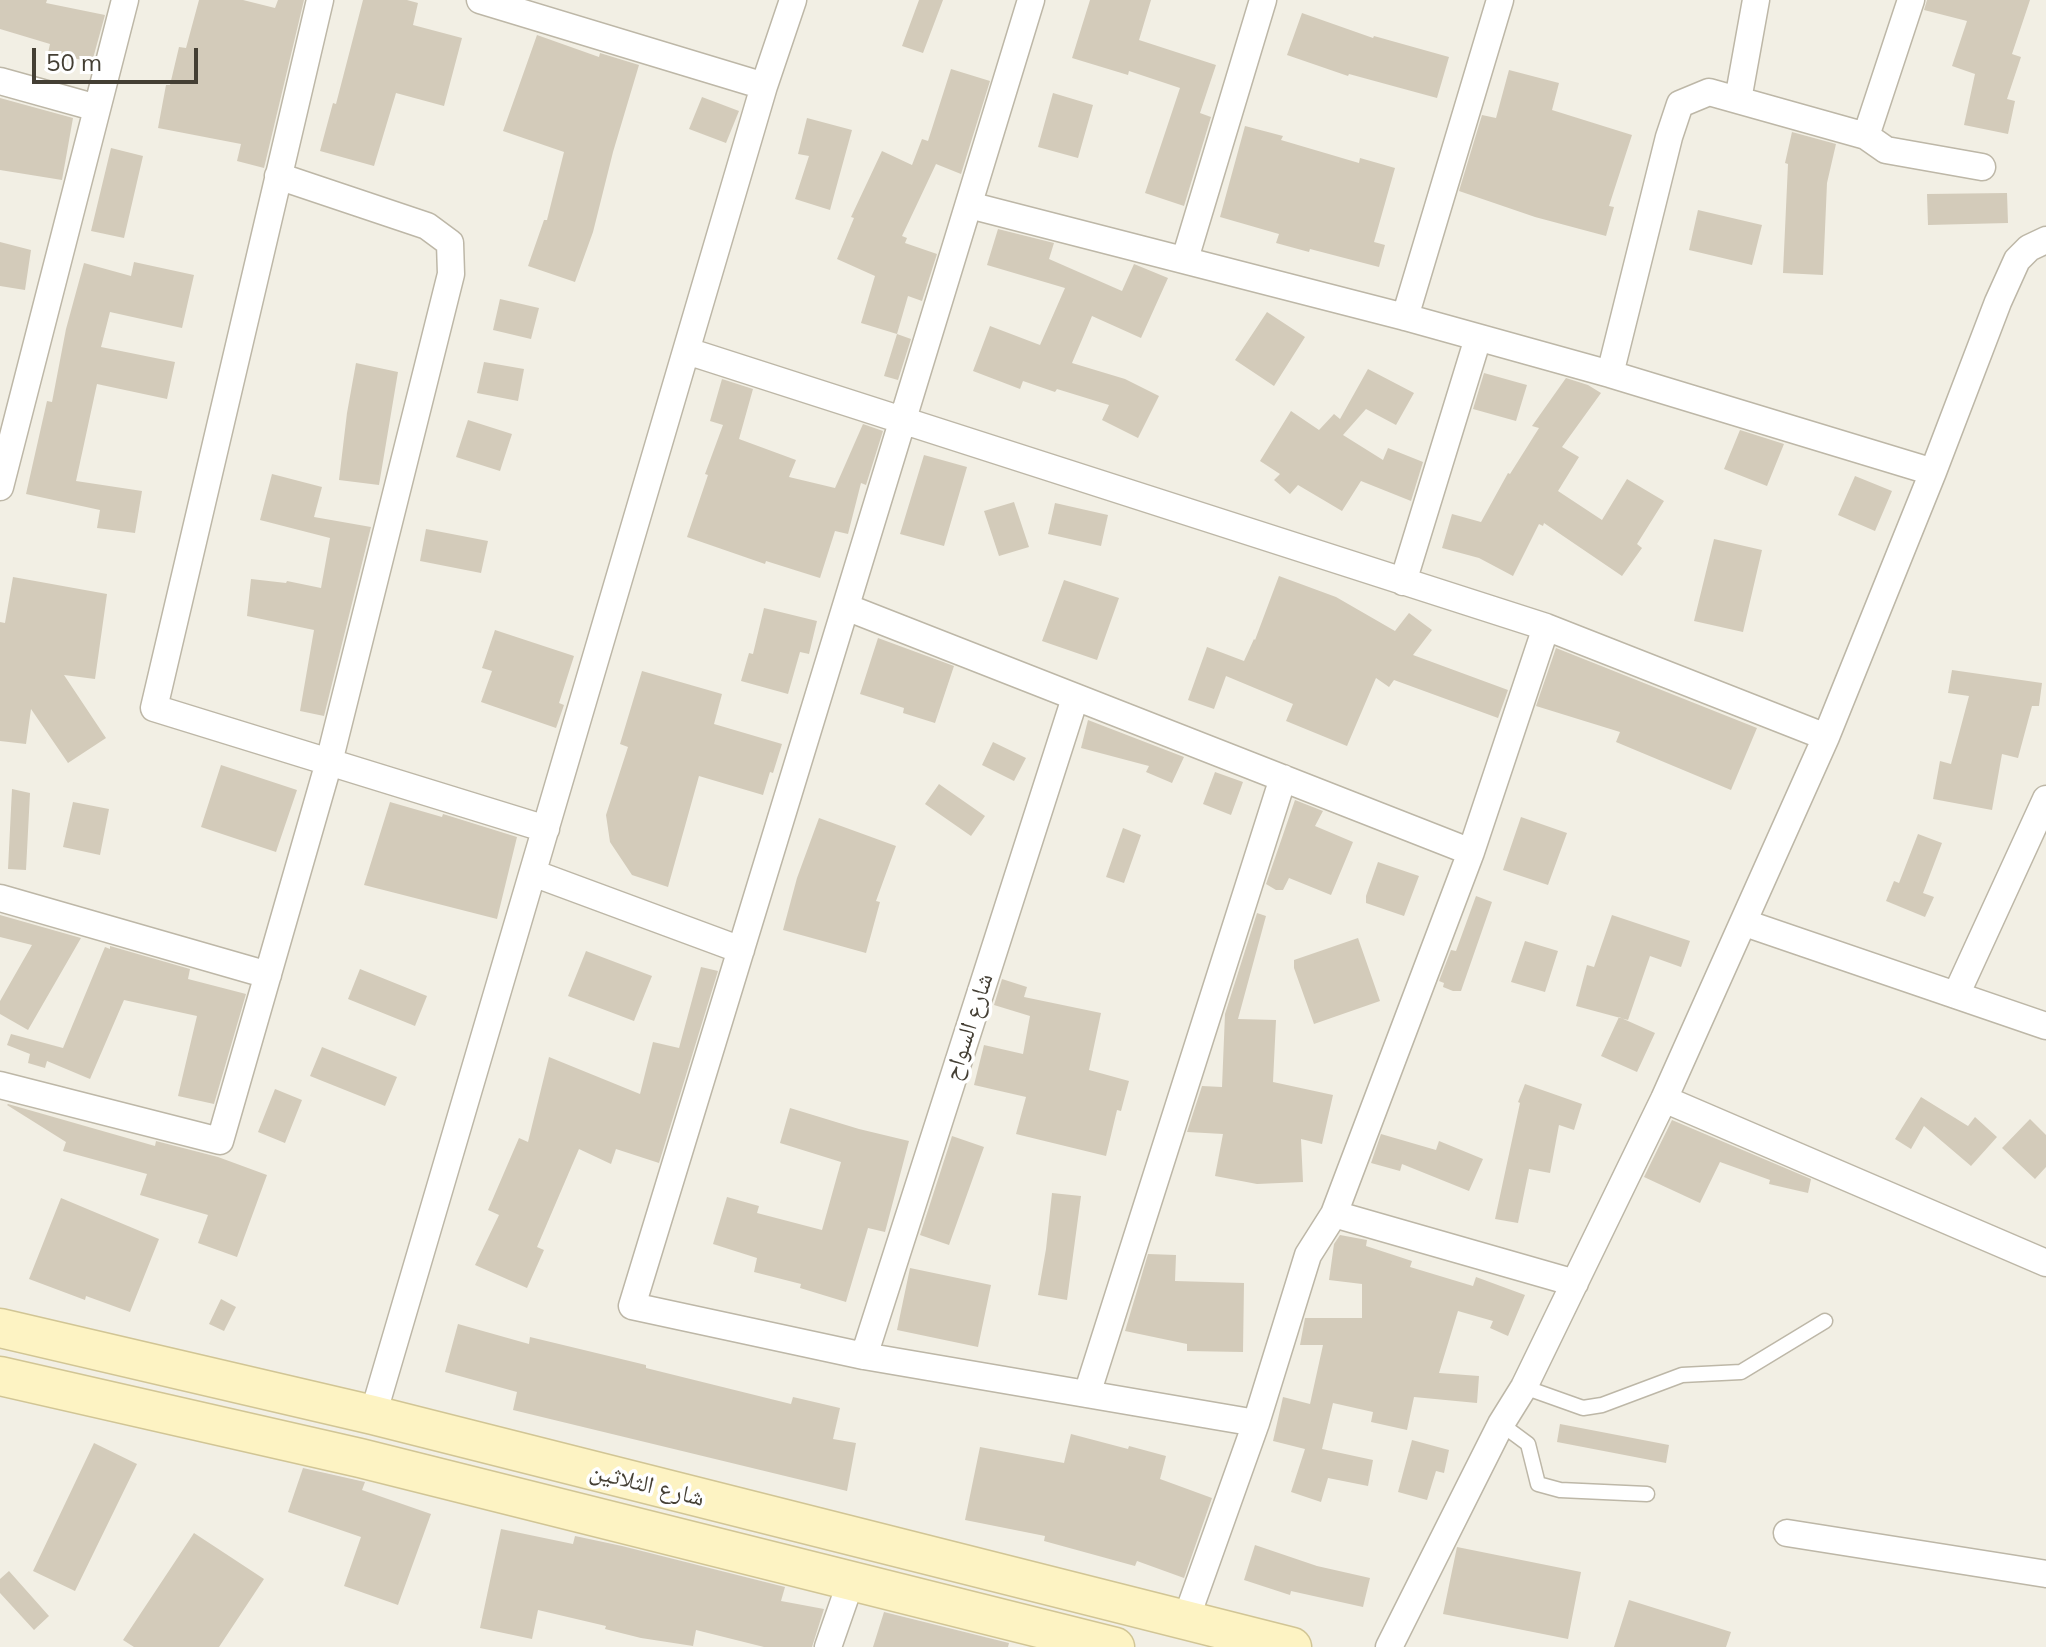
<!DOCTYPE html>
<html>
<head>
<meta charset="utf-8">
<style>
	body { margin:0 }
	#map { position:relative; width:2046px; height:1647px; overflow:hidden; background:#f2efe4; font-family:Mulish,sans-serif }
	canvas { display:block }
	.scale { position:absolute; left:32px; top:48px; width:166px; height:36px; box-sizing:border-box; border:4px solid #443f34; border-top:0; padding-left:10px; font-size:24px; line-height:28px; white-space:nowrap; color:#443f34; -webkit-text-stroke:6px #fff; paint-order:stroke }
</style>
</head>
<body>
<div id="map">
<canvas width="2046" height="1647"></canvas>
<div class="scale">50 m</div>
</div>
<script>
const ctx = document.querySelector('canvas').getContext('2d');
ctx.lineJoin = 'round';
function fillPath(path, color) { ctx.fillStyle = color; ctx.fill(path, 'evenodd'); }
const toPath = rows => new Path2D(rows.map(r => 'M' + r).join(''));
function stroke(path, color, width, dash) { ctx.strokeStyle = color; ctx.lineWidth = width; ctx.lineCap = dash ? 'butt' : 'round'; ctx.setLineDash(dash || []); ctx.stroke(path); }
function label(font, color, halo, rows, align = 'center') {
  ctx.font = font + ' Mulish,"Noto Naskh Arabic",sans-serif'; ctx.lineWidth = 7; ctx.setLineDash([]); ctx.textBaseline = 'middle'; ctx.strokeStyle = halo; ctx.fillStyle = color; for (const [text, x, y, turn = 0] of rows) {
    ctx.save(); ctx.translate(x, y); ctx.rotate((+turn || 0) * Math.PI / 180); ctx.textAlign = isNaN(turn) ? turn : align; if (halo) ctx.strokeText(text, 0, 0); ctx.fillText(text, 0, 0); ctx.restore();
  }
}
const building = toPath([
	[0,0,47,0,46,3,105,15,92,62,48,53,50,44,0,29],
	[199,0,243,0,275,8,278,0,304,0,264,168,237,161,241,144,158,128,166,85,170,85,179,47,186,48],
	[363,0,407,0,418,3,413,25,462,38,444,106,396,93,374,166,320,151,333,103,336,104],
	[919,0,943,0,923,53,902,46],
	[1090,0,1151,0,1139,40,1216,65,1200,113,1211,117,1184,206,1145,193,1180,88,1129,71,1128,75,1072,58],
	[1927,0,2030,0,2012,54,2021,57,2007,99,2015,101,2008,134,1964,125,1975,74,1952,66,1967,21,1924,10],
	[1302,13,1373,38,1374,36,1449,57,1437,98,1349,74,1348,76,1287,55],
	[537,35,599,57,600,53,639,65,613,152,593,232,575,282,528,266,544,220,547,220,564,152,503,131],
	[951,69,990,81,961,174,936,164,902,236,907,238,905,243,937,254,922,301,908,296,897,334,861,323,875,276,837,259,854,218,851,217,882,151,912,165,922,139,928,141],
	[1509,70,1559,83,1552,110,1632,135,1609,206,1614,207,1606,236,1535,217,1459,191,1482,115,1496,118],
	[1053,93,1093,105,1078,158,1038,147],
	[702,97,739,111,726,143,689,129],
	[0,98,73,118,62,180,0,170],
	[807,118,852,130,830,210,795,199,809,156,798,154],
	[1245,126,1283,136,1281,140,1359,163,1360,158,1395,168,1374,242,1385,245,1379,267,1310,249,1309,252,1276,243,1279,234,1220,217],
	[1792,132,1836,144,1827,183,1823,275,1783,273,1788,164,1785,163],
	[111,148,143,156,124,238,91,231],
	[2007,193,2008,223,1928,225,1927,194],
	[1698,210,1762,225,1752,265,1689,250],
	[998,229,1054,243,1049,259,1122,291,1134,264,1168,278,1141,338,1092,316,1072,363,1125,379,1159,396,1138,438,1102,420,1109,405,1057,389,1055,392,1023,381,1020,389,973,371,990,326,1040,345,1065,288,987,265],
	[0,242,31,250,25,290,0,286],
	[134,262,194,275,182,328,110,312,101,347,175,362,167,399,97,384,76,481,142,491,135,533,97,528,100,510,26,494,47,401,52,402,66,329,84,263,131,276],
	[500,299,539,308,531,339,493,330],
	[1267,312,1305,337,1274,386,1235,360],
	[897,334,911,339,898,380,884,376],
	[484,362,524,369,518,401,477,393],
	[356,363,398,372,379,485,339,480,347,413],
	[1368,369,1414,393,1396,425,1366,409,1343,435,1383,460,1388,448,1423,462,1411,501,1361,481,1342,511,1298,485,1290,494,1274,480,1280,474,1260,461,1291,411,1319,430,1334,414,1340,419],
	[1484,373,1527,385,1516,421,1473,409],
	[1566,378,1588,385,1601,393,1562,447,1579,457,1558,491,1602,520,1627,479,1664,501,1637,544,1642,548,1622,576,1544,523,1543,526,1539,524,1513,576,1479,558,1442,548,1452,514,1481,522,1508,473,1510,474,1539,428,1532,426],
	[722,379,753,389,739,439,796,460,789,477,835,488,863,424,883,431,866,485,861,483,848,534,835,531,820,578,766,561,765,564,687,537,708,475,705,474,723,425,710,421],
	[468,420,512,434,500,471,456,457],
	[1740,430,1784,444,1767,486,1724,469],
	[924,455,967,467,944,546,900,534],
	[272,474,322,487,314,517,371,527,324,716,300,711,314,630,247,616,251,579,286,583,287,581,321,588,330,538,260,520],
	[1855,476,1892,491,1875,531,1838,515],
	[1014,502,1029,547,999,556,984,511],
	[1055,503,1108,515,1101,546,1048,534],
	[426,529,488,541,481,573,420,561],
	[1714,539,1762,550,1743,632,1694,621],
	[1279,576,1336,597,1395,631,1409,613,1432,630,1413,655,1508,690,1498,718,1394,680,1389,687,1376,678,1347,746,1286,721,1293,704,1226,676,1214,709,1188,700,1207,647,1244,661,1254,639,1255,640],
	[13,577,107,594,95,679,64,675,106,738,68,763,31,709,26,744,0,741,0,622,5,623],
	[1064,580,1119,598,1097,660,1042,641],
	[764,608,817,621,809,654,800,652,788,694,741,681,749,653,753,654],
	[495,630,574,656,559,703,564,705,556,728,481,702,492,671,482,668],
	[878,638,954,666,935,723,903,713,904,708,860,694],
	[1556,648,1757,728,1731,790,1616,742,1620,732,1536,706],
	[1952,670,2042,683,2039,706,2032,706,2018,758,2002,754,1992,810,1933,799,1940,761,1951,764,1969,696,1948,693],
	[642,671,722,694,714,724,782,744,773,773,770,772,763,795,699,776,668,887,632,875,610,842,606,815,628,747,620,744],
	[1088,720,1184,757,1172,783,1146,772,1149,766,1081,748],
	[993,742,1026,758,1014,781,982,765],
	[221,765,297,790,276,852,201,827],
	[1215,772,1243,782,1231,815,1203,804],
	[939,784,985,816,971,836,925,804],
	[12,789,30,793,26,870,8,869],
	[1295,800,1323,811,1315,826,1353,842,1331,895,1289,878,1283,890,1276,890,1266,884],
	[73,802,109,809,100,855,63,847],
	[390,802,442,817,443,814,517,837,497,919,364,885],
	[1521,817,1567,833,1548,885,1503,870],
	[819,818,896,846,876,901,880,902,866,953,783,930,797,878],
	[1123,828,1141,835,1124,883,1106,877],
	[1918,834,1942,843,1923,893,1934,897,1925,917,1886,901,1894,881,1899,883],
	[1378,862,1419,876,1404,916,1366,903,1366,896],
	[1476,896,1492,902,1461,991,1453,991,1443,987,1444,983,1439,981,1451,950,1456,951],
	[1257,913,1266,916,1238,1019,1276,1020,1273,1082,1333,1095,1322,1144,1301,1139,1303,1182,1257,1184,1215,1176,1223,1134,1187,1132,1202,1086,1222,1087,1225,1014],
	[0,915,81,938,28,1030,0,1014,0,1001,32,945,0,937],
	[1612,915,1690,941,1681,967,1650,956,1628,1020,1576,1006,1587,965,1594,967],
	[1358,938,1380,1001,1314,1024,1294,968,1294,960],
	[1525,941,1558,951,1545,992,1511,982],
	[110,946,190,969,188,979,246,994,214,1104,178,1096,197,1016,124,1000,90,1079,47,1061,45,1068,28,1063,30,1054,7,1045,11,1034,63,1048,105,947,110,949],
	[586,951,652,976,634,1021,568,996],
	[701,967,718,971,659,1163,616,1149,611,1164,579,1149,537,1247,544,1250,527,1288,475,1265,499,1215,488,1210,519,1138,528,1142,549,1057,640,1094,653,1042,679,1048],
	[360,969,427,996,415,1026,348,999],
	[1002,979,1027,987,1024,997,1101,1013,1089,1070,1129,1081,1121,1111,1117,1110,1106,1156,1016,1134,1026,1097,974,1085,984,1045,1023,1054,1030,1016,994,1005],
	[1619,1017,1655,1033,1637,1072,1601,1056],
	[322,1047,397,1077,385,1106,310,1076],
	[1525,1084,1582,1104,1574,1130,1559,1125,1550,1173,1529,1169,1518,1223,1495,1219,1520,1103,1518,1102],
	[275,1089,302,1100,285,1143,258,1132],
	[1921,1097,1968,1126,1975,1117,1997,1137,1971,1166,1924,1126,1911,1149,1895,1139],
	[8,1104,155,1146,156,1141,218,1157,267,1175,237,1257,198,1243,208,1215,140,1195,147,1174,63,1151,66,1142,7,1105],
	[790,1108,859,1129,909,1141,885,1232,868,1228,846,1302,800,1288,801,1284,754,1272,757,1258,713,1244,727,1197,759,1206,757,1213,822,1230,841,1162,780,1143],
	[2030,1119,2046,1135,2046,1167,2035,1179,2002,1148],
	[1672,1120,1811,1179,1808,1193,1769,1184,1770,1180,1720,1162,1700,1203,1644,1177],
	[1381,1134,1436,1150,1439,1141,1483,1159,1469,1191,1402,1164,1400,1171,1371,1163],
	[952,1136,984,1147,949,1245,920,1235],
	[1052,1193,1081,1196,1067,1300,1038,1295,1046,1249],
	[61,1198,159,1239,130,1312,86,1296,85,1300,29,1279],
	[1340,1235,1367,1240,1366,1246,1412,1261,1410,1267,1473,1286,1476,1277,1525,1295,1508,1336,1490,1328,1493,1321,1458,1311,1439,1373,1479,1376,1477,1403,1414,1397,1407,1430,1371,1422,1373,1412,1333,1403,1322,1449,1373,1460,1368,1486,1328,1478,1321,1502,1291,1492,1305,1449,1273,1441,1283,1397,1310,1404,1323,1345,1300,1345,1305,1318,1362,1318,1362,1284,1329,1280,1334,1244],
	[1148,1254,1176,1255,1175,1281,1244,1283,1243,1352,1187,1351,1187,1344,1125,1331],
	[910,1268,991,1285,978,1347,897,1330],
	[221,1299,236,1307,224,1331,209,1324],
	[458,1324,529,1344,530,1337,646,1365,646,1368,791,1404,793,1397,840,1408,833,1439,856,1443,847,1491,513,1410,517,1392,445,1372],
	[1560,1424,1669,1445,1666,1463,1557,1442],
	[1071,1434,1128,1449,1129,1446,1166,1456,1160,1479,1212,1498,1184,1578,1137,1561,1135,1566,1044,1541,1045,1536,965,1520,980,1447,1064,1463],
	[1412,1440,1449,1450,1444,1473,1436,1471,1427,1500,1398,1492],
	[94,1443,137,1464,75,1591,33,1571],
	[303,1468,365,1482,362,1490,431,1514,398,1605,344,1586,361,1537,288,1512],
	[501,1529,573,1544,575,1536,622,1546,785,1587,781,1601,824,1609,812,1647,764,1647,696,1630,693,1646,641,1638,605,1629,606,1626,538,1610,532,1639,480,1628],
	[194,1533,264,1579,219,1647,134,1647,123,1640],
	[1255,1545,1317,1566,1370,1578,1363,1607,1291,1591,1290,1595,1244,1580],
	[1457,1547,1581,1572,1568,1639,1443,1614],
	[9,1571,49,1616,34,1630,0,1593,0,1579],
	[1629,1600,1731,1632,1726,1647,1614,1647],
	[884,1612,1009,1643,1008,1647,873,1647]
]);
const lane = toPath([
	[1524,1387,1583,1408,1602,1405,1682,1375,1741,1372,1825,1321],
	[1501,1424,1528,1444,1538,1484,1560,1490,1647,1494]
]);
const street = toPath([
	[320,0,154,708,546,829],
	[480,0,764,86],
	[1031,0,632,1306,864,1356,1256,1423],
	[0,81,97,108],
	[1738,100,1756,0],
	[1866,136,1911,0],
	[969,205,1405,317,1610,374,1933,472],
	[1185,259,1263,0],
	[1405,317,1500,0],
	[687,351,1546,627,1826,737],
	[1610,374,1669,137,1680,104,1709,92,1866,136,1886,150,1982,167],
	[0,487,125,0],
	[1403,582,1478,338],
	[846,607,1471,852],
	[533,873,741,950],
	[0,898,268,975],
	[1745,923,2046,1026],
	[1956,995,2046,799],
	[0,1085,220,1141,329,762,451,274,450,243,427,226,278,176],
	[1664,1099,2046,1263],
	[1334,1214,1575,1283],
	[864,1356,1075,698],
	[1087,1394,1283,778],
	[373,1415,764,86,793,0],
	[1787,1533,2046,1574],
	[1185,1622,1256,1423,1308,1255,1334,1214,1471,852,1546,627],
	[828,1647,851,1581],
	[1389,1647,1501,1424,1524,1387,1664,1099,1826,737,1933,472,1998,302,2017,260,2029,248,2046,240]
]);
const secondary = toPath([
	[0,1328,373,1415,1292,1647],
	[0,1376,360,1458,1115,1647]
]);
const streetNames = [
	["شارع السواح",969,1027,-72],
	["شارع الثلاثين",647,1485,14]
];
fillPath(building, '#d3cbba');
stroke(lane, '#bdb7a7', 17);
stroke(street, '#bdb7a7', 29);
stroke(secondary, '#d1c595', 41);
stroke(lane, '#fff', 14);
stroke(street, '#fff', 26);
stroke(secondary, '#fdf3c3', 38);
label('24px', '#443f34', '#fff', streetNames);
</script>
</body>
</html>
